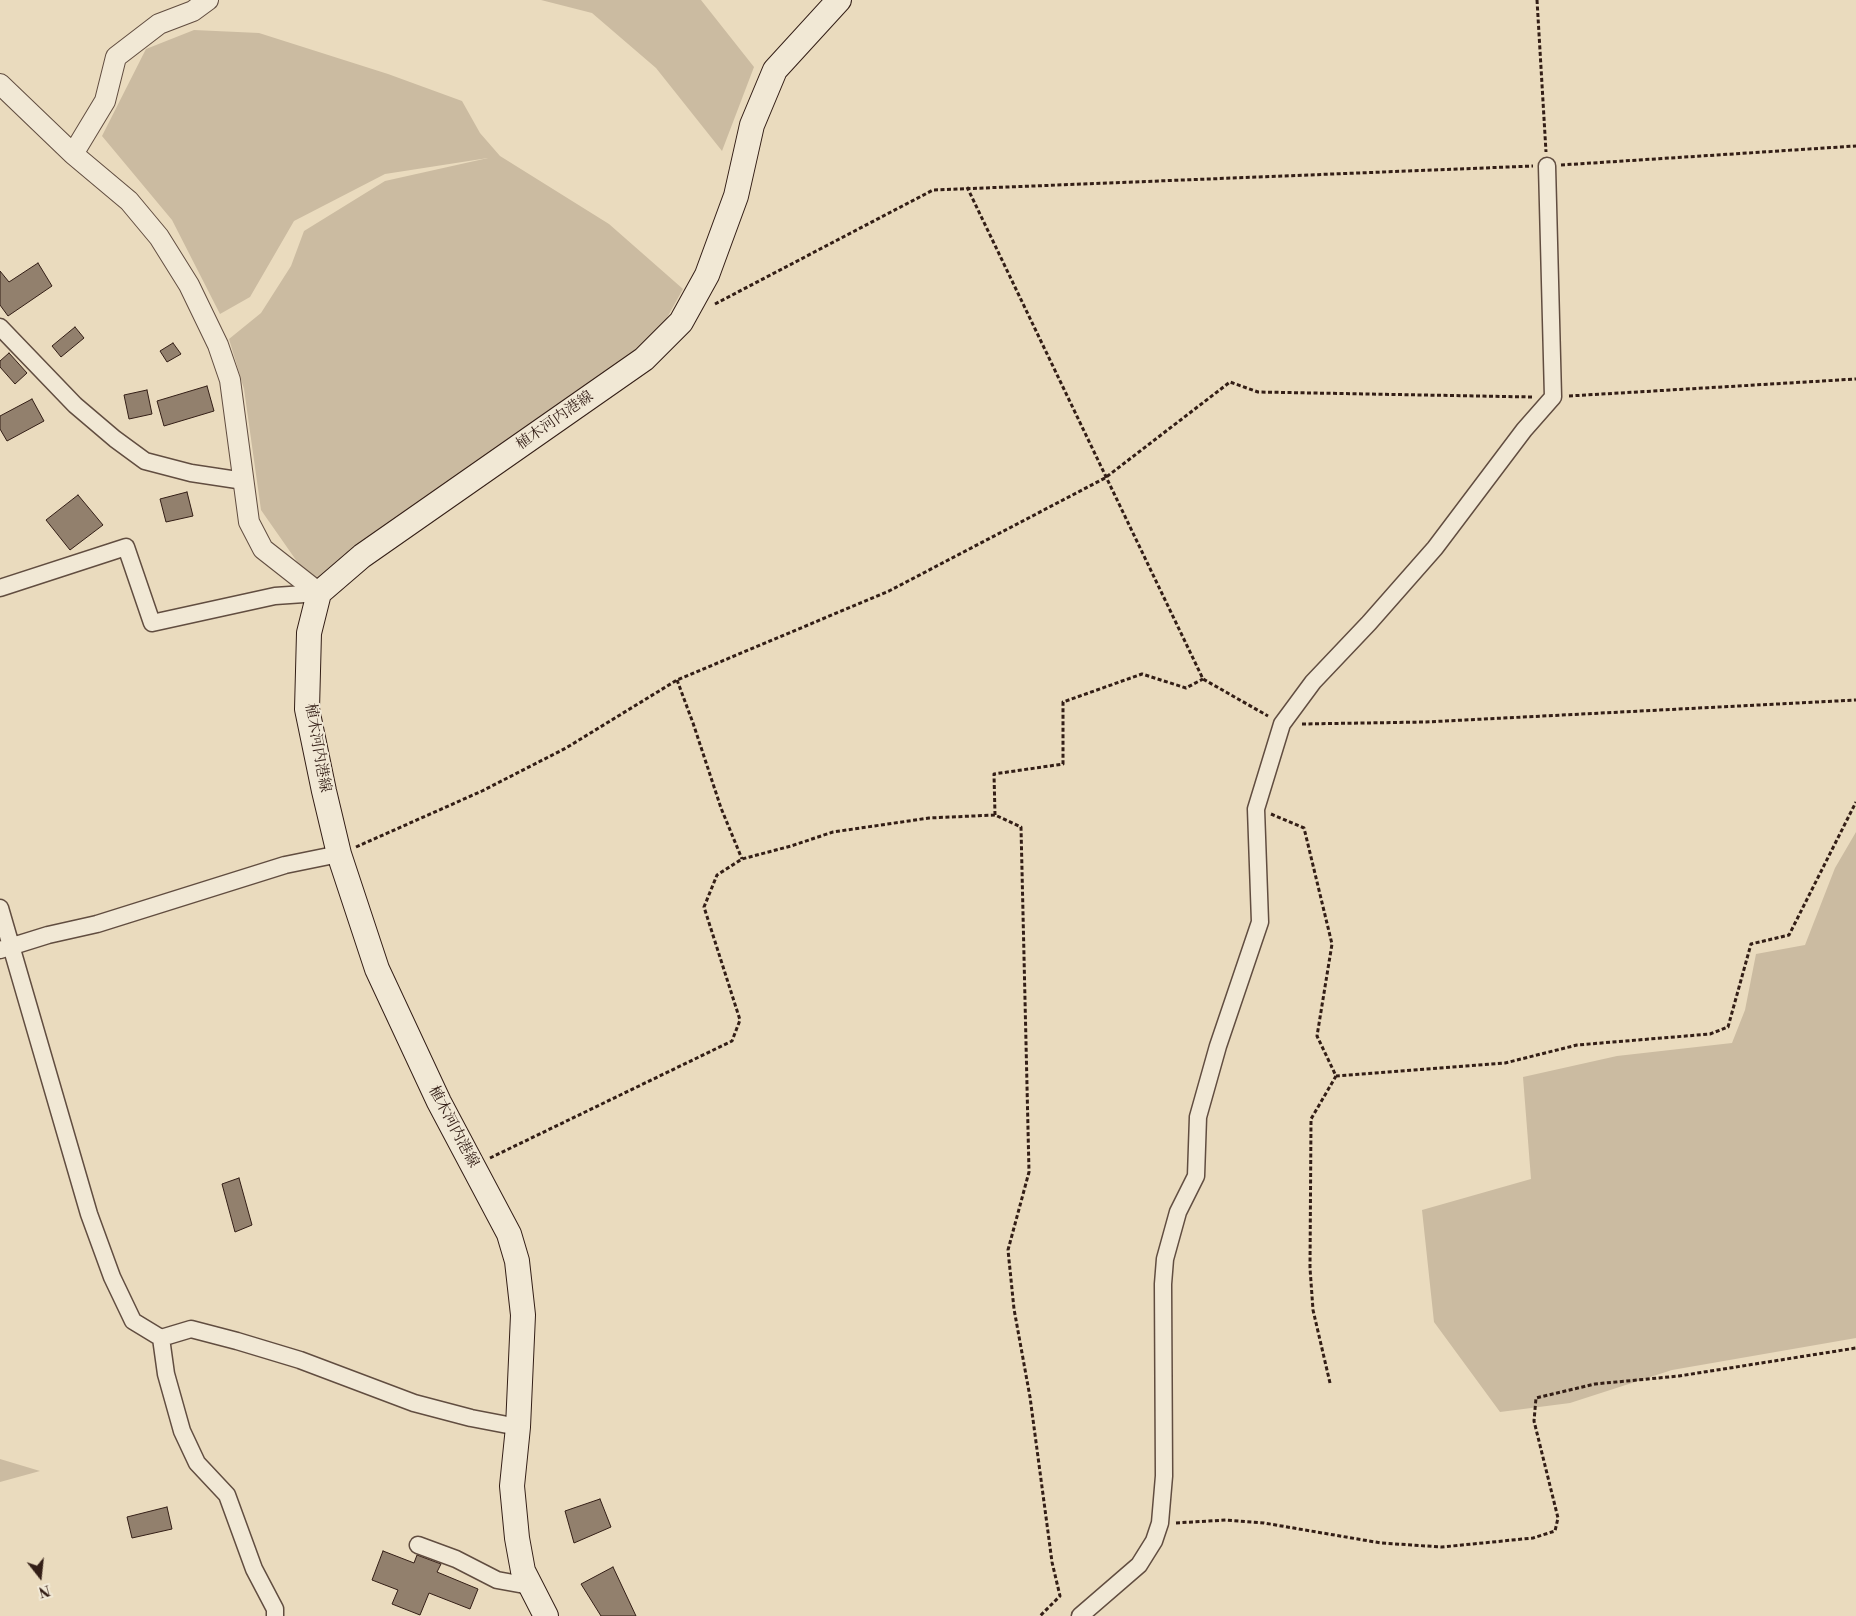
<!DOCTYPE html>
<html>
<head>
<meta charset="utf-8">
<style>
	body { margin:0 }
	#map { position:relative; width:1856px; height:1616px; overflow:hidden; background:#eadbbe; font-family:"Libre Bodoni",serif }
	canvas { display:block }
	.north { position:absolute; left:15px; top:1551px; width:50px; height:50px; -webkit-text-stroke:4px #f1e8d5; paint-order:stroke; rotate:164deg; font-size:14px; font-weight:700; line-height:20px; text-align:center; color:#331e16 }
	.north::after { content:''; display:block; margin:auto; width:18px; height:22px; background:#331e16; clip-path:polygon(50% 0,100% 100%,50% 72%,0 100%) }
</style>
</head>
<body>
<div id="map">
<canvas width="1856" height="1616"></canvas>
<div class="north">N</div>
</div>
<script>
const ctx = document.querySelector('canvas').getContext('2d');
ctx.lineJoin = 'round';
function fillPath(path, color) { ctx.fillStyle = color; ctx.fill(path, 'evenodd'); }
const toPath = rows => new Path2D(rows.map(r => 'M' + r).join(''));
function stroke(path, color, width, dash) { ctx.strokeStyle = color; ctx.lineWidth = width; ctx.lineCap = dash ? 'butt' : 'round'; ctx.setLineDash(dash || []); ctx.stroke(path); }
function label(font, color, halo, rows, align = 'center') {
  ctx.font = font + ' "Libre Bodoni","Noto Serif JP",serif'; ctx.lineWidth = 4; ctx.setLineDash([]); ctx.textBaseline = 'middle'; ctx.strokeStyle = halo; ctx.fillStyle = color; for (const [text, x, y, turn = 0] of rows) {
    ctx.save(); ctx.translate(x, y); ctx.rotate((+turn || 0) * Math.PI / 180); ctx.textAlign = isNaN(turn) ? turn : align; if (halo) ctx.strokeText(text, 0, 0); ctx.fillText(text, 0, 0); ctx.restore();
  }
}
const green = toPath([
	[541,0,701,0,754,67,722,151,656,68,592,13],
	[194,30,259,33,388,74,462,101,480,133,500,156,609,224,683,289,644,359,319,593,261,510,244,389,229,339,261,313,291,266,304,231,385,181,488,158,385,174,294,221,250,297,220,314,172,220,102,136,146,49],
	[1856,832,1856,1338,1672,1370,1570,1403,1500,1412,1434,1322,1422,1210,1531,1179,1523,1077,1617,1056,1732,1043,1745,1010,1756,954,1805,945,1835,868],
	[0,1459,40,1471,0,1482]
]);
const building = toPath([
	[38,263,52,286,8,316,0,305,0,271,9,282,38,263],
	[75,327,84,338,61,357,52,346,75,327],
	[173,343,181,354,167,362,160,351,173,343],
	[9,353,27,373,15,384,0,367,0,361,9,353],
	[207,386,214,411,164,426,157,401,207,386],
	[147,390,152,414,129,419,124,395,147,390],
	[32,399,44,421,7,441,0,429,0,416,32,399],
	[187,492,193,516,166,522,160,499,187,492],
	[78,495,103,525,70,550,46,520,78,495],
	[239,1178,252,1225,235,1232,222,1184,239,1178],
	[600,1499,611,1527,574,1543,565,1511,600,1499],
	[167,1507,172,1529,132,1538,127,1517,167,1507],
	[383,1551,414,1563,417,1555,441,1564,437,1572,478,1589,470,1609,429,1593,420,1615,392,1604,398,1590,372,1580,383,1551],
	[613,1567,636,1616,601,1616,581,1584,613,1567]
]);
const path = toPath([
	[1537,0,1546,152],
	[1561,165,1856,146],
	[967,187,1203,679,1268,716],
	[715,304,933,190,1533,166],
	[1569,396,1856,379],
	[677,680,693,723,721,808,742,859],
	[1302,724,1426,722,1856,700],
	[1271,814,1304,828,1332,944,1317,1036,1336,1076,1505,1063,1577,1045,1710,1034,1728,1027,1751,944,1789,935,1856,802],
	[995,815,994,774,1063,764,1063,702,1142,674,1186,688,1203,679],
	[356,847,482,791,566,748,677,680,889,591,1105,478,1230,382,1258,392,1533,397],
	[490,1158,732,1041,740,1020,704,907,717,875,742,859,791,846,833,832,929,818,995,815,1021,827,1029,1172,1008,1250,1014,1309,1030,1397,1052,1562,1060,1596,1040,1616],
	[1330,1383,1313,1310,1310,1268,1311,1119,1336,1076],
	[1176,1523,1226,1520,1264,1523,1381,1543,1442,1547,1533,1538,1555,1531,1558,1518,1534,1421,1536,1398,1595,1384,1679,1376,1856,1348]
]);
const minor = toPath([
	[0,327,75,405,115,439,145,461,191,473,244,481],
	[0,588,126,547,152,623,275,596,319,593],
	[0,908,89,1214,112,1277,133,1321,161,1338,191,1329,237,1341,300,1360,414,1403,471,1418,518,1427],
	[0,950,48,935,97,924,285,865,339,854],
	[161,1338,166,1374,182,1431,197,1463,227,1495,254,1569,275,1609,275,1616],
	[418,1545,456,1559,497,1580,530,1586],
	[1080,1616,1139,1565,1154,1541,1160,1523,1164,1476,1163,1284,1165,1259,1178,1212,1196,1176,1198,1117,1218,1046,1260,922,1256,809,1282,724,1313,682,1369,623,1435,548,1524,430,1553,397,1547,166]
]);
const tertiary = toPath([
	[208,0,193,11,159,24,116,57,105,101,73,154,129,201,159,237,189,285,218,345,230,380,249,522,263,549,319,593],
	[0,84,73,154]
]);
const secondary = toPath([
	[546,1616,523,1571,517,1538,512,1486,518,1427,523,1315,517,1261,509,1234,439,1102,377,969,339,854,324,791,307,709,309,633,319,593,362,556,644,359,681,322,707,275,736,196,752,125,775,70,839,0]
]);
const streetNames = [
	["植木河内港線",555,421,-35],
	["植木河内港線",317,748,80],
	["植木河内港線",453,1127,62]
];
fillPath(green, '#cbbba1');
fillPath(building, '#92806d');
stroke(building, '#331e16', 1);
stroke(minor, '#614d40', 19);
stroke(tertiary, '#614d40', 22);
stroke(secondary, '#331e16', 26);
stroke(path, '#331e16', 3, [4, 2.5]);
stroke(minor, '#f1e8d5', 16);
stroke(tertiary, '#f1e8d5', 20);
stroke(secondary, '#f1e8d5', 24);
label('15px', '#331e16', '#f1e8d5', streetNames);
</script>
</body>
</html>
